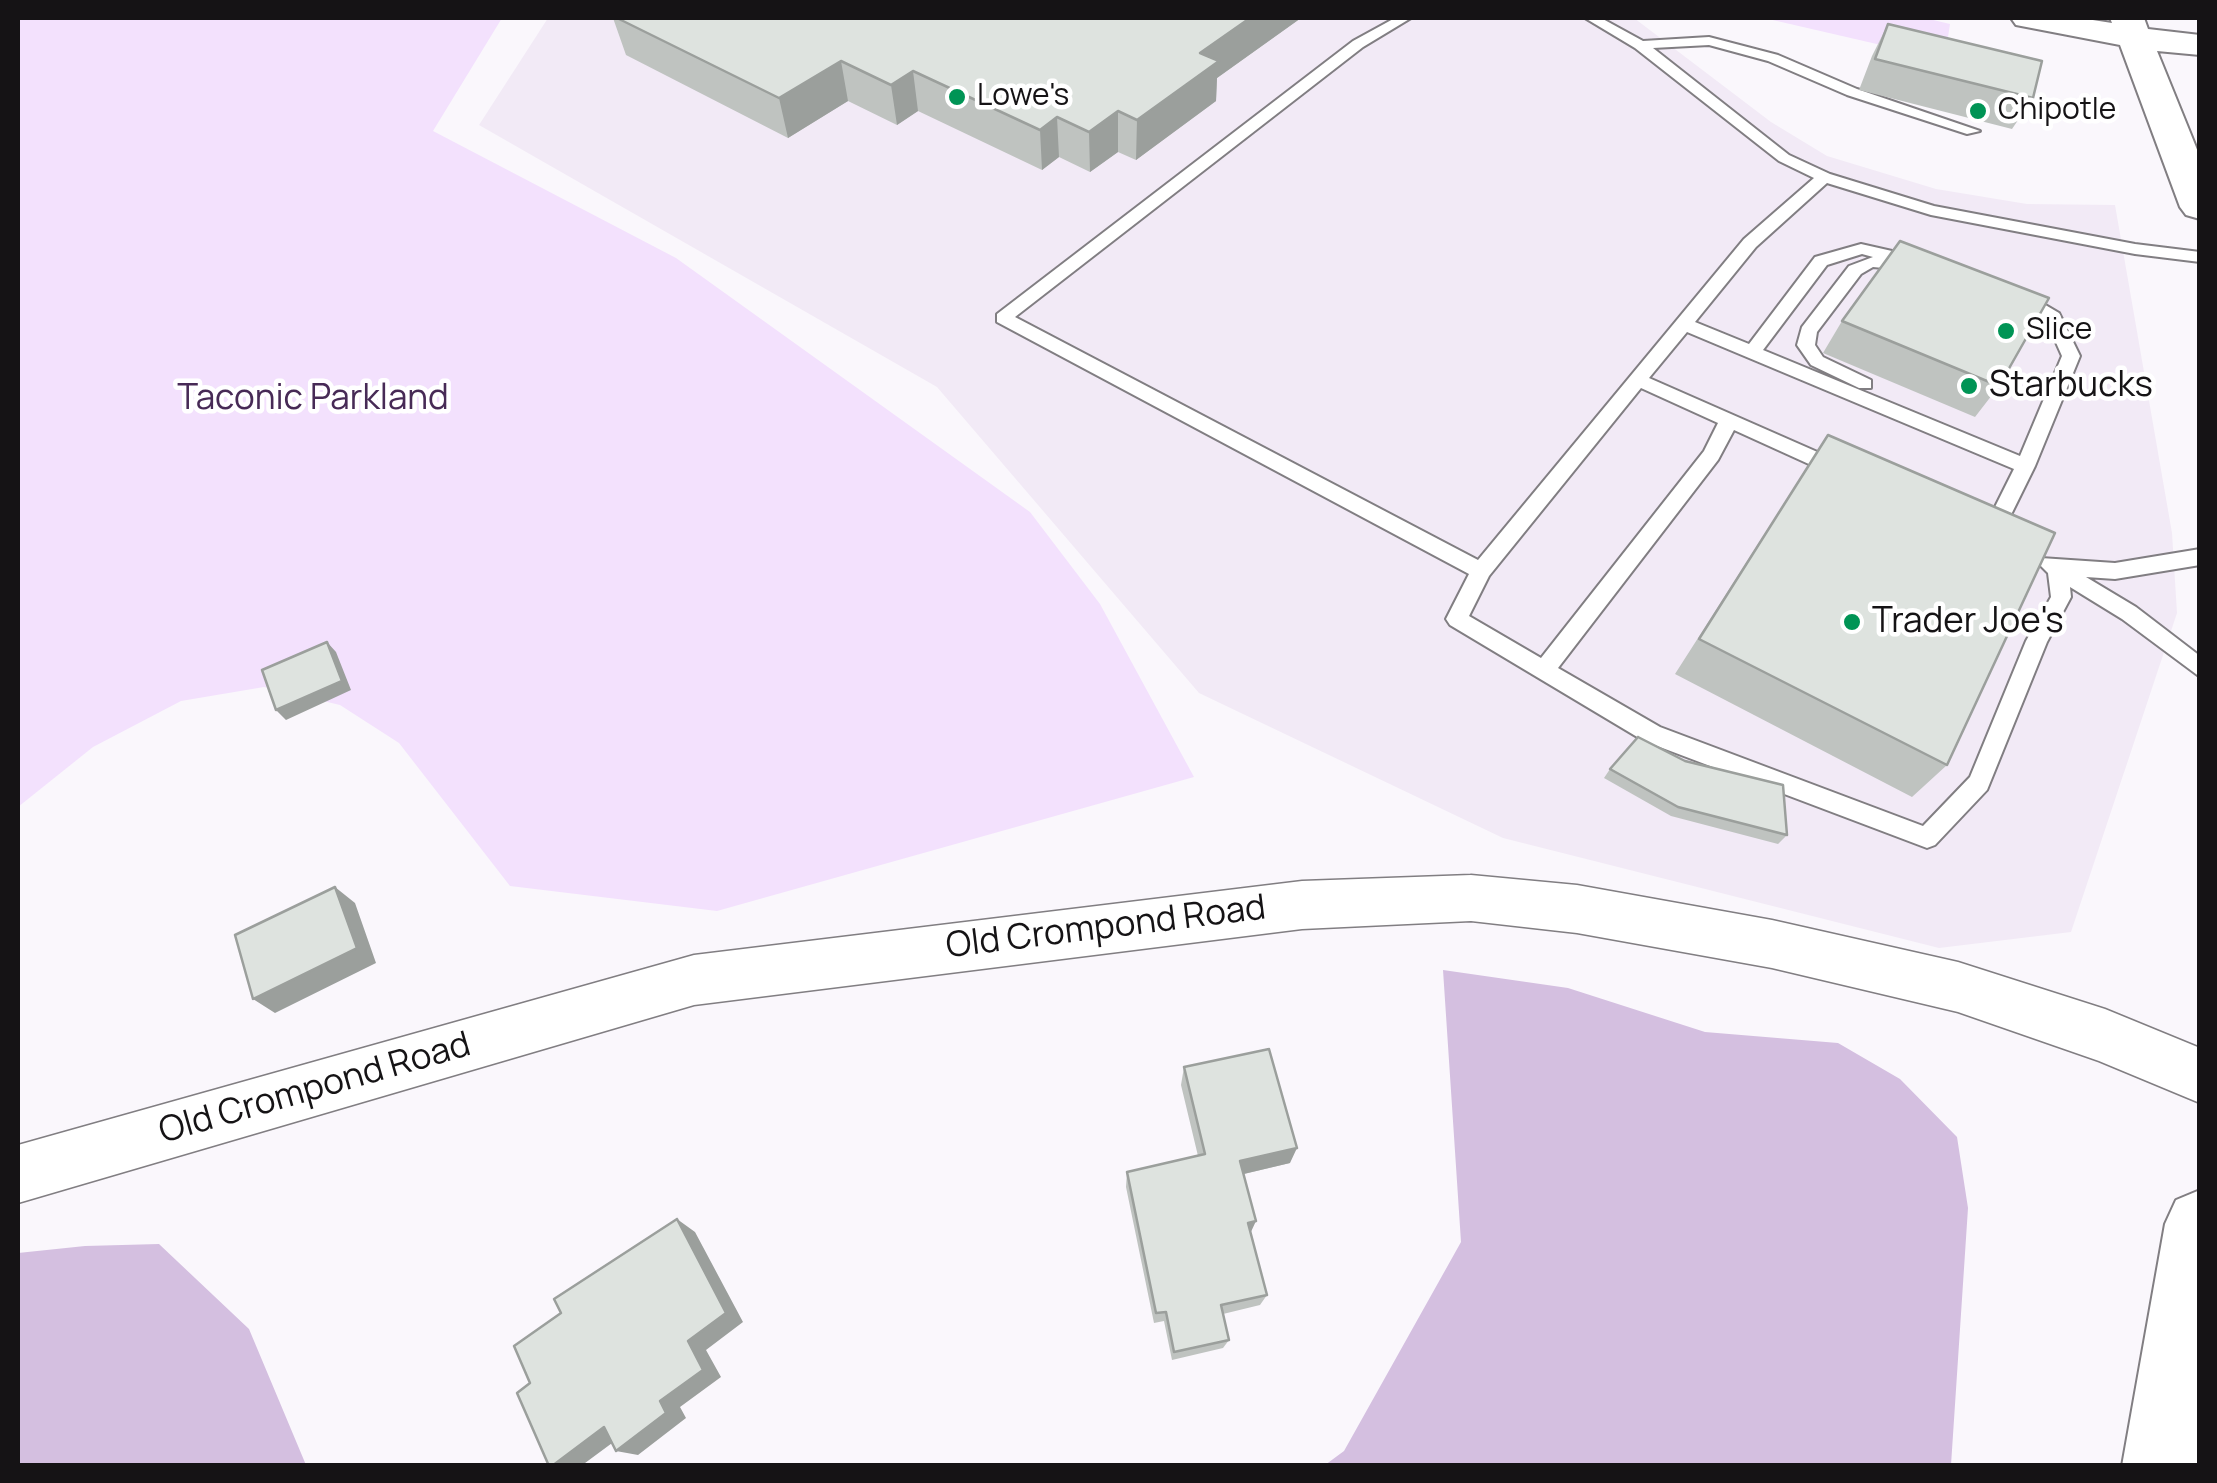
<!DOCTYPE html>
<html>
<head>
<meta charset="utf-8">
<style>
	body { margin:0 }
	#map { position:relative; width:2217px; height:1483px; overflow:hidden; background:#faf7fc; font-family:Manrope,sans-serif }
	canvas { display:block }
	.frame { position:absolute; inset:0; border:20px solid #151315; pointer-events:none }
</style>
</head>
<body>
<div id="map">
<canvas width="2217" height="1483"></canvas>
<div class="frame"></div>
</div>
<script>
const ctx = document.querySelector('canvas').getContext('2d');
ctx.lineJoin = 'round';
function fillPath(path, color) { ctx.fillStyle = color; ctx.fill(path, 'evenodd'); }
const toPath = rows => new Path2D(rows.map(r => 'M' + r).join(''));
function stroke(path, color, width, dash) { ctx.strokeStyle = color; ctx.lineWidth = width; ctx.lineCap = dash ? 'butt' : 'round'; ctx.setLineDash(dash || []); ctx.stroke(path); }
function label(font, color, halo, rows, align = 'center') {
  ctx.font = font + ' Manrope,sans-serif'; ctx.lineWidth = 9; ctx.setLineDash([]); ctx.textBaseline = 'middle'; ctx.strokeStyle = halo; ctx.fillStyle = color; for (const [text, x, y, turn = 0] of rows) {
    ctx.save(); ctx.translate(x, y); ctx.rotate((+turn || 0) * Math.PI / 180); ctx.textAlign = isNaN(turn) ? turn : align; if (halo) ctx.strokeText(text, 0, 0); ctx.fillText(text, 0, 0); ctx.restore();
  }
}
const built = toPath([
	[548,18,1634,18,1771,122,1827,156,1936,189,2027,204,2115,205,2172,533,2177,613,2071,932,1939,948,1503,838,1199,693,937,387,479,125]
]);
const green = toPath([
	[18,18,502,18,433,131,676,258,1030,512,1100,604,1194,777,717,911,510,886,399,743,340,705,264,687,181,701,93,747,18,807],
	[1764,18,1925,18,1950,24,1946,50,1894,48]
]);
const forest = toPath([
	[1443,970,1568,988,1705,1032,1838,1043,1900,1079,1957,1137,1968,1208,1951,1465,1325,1465,1344,1451,1461,1242],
	[159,1244,249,1329,306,1465,18,1465,18,1253,85,1246]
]);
const lane = toPath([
	[1395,18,1411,18,1363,47,1015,317,1478,560,1744,239,1814,178,1779,161,1635,48,1585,18,1601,18,1643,41,1709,37,1778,55,1857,89,1980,131,1967,134,1847,95,1768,61,1709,45,1653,48,1789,155,1830,174,1934,206,2135,244,2200,252,2200,262,2135,254,1931,215,1827,183,1756,247,1695,322,1749,344,1815,257,1861,244,1923,258,1925,262,1917,267,1901,263,1893,269,1873,267,1861,274,1817,332,1815,345,1823,357,1871,380,1871,388,1859,388,1811,365,1797,345,1802,327,1849,266,1873,257,1862,254,1827,265,1763,350,2020,456,2062,356,2046,320,2010,297,2013,293,2025,293,2059,313,2080,356,2035,466,2000,537,1990,544,1980,537,2014,469,1687,332,1649,378,1847,465,1850,470,1847,475,1833,475,1734,430,1718,460,1558,668,1660,727,1923,826,1970,777,2026,641,2051,597,2048,573,2038,563,2041,558,2115,563,2200,549,2200,565,2115,579,2086,577,2136,607,2200,656,2200,677,2122,619,2070,587,2071,597,2047,642,1987,790,1935,845,1927,848,1644,741,1450,625,1446,619,1469,574,997,322,997,314,1353,41,1395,18],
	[1641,388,1718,423,1704,451,1541,658,1469,616,1489,576,1641,388]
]);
const street = toPath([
	[1471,875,1577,885,1772,920,1958,962,2105,1009,2200,1048,2200,1103,2099,1061,1958,1012,1772,968,1577,933,1471,921,1302,929,694,1005,18,1203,18,1145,694,955,1302,881,1471,875]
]);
const highway = toPath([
	[2011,18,2080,18,2112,23,2110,18,2144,18,2148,29,2200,35,2200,55,2157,51,2200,157,2200,219,2186,215,2180,207,2120,45,2016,25,2011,18],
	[2200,1190,2198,1466,2122,1466,2165,1224,2176,1200,2200,1190]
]);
const wall = toPath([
	[613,18,1301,18,1217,78,1216,101,1136,160,1118,152,1090,172,1059,157,1042,170,918,111,897,125,848,101,788,138,626,55],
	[1888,24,2033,98,2012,129,1859,90,1872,56],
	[1842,321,1999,386,1975,417,1823,353],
	[1803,474,1947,765,1912,797,1675,674],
	[1610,769,1787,835,1778,844,1671,816,1604,778],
	[1184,1067,1290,1163,1244,1174,1250,1233,1267,1295,1260,1305,1223,1314,1229,1340,1223,1348,1172,1360,1164,1321,1154,1323,1126,1187,1127,1172,1198,1156,1181,1085]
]);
const shadedWall = toPath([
	[1250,18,1301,18,1217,78,1216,101,1136,160,1137,120,1200,53],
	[841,61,848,101,788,138,779,98],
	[913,71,918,111,897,125,891,85],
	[1118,111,1118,152,1090,172,1089,132],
	[1057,117,1059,157,1042,170,1040,130],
	[327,642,336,652,351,690,286,720,276,710],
	[335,887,355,903,376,963,275,1013,253,999],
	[1297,1148,1290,1163,1235,1176,1240,1161],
	[677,1219,695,1232,743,1322,706,1350,721,1377,680,1407,686,1418,638,1455,616,1451,660,1401,688,1341],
	[1256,1221,1250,1234,1248,1223],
	[604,1427,627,1432,581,1466,552,1466]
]);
const building = toPath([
	[617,18,1250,18,1200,53,1219,61,1137,120,1118,111,1089,132,1057,117,1040,130,913,71,891,85,841,61,779,98,617,18],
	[1888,24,2042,61,2033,98,1875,59,1888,24],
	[1900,241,2049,298,1999,386,1842,321,1900,241],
	[1828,435,2055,533,1947,765,1699,639,1828,435],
	[327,642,342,681,276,710,262,670,327,642],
	[1638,737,1685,761,1783,785,1787,835,1678,807,1610,769,1638,737],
	[335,887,357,948,253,999,235,935,335,887],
	[1269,1049,1297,1148,1240,1161,1256,1221,1248,1223,1267,1295,1221,1305,1229,1340,1174,1352,1166,1312,1156,1313,1127,1172,1205,1154,1184,1067,1269,1049],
	[677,1219,726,1313,688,1341,703,1370,660,1401,666,1413,616,1451,604,1427,552,1466,549,1466,517,1393,530,1383,514,1346,561,1313,554,1299,677,1219]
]);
const markers = [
	[957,97,10,"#009455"],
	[1978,111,10,"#009455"],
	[2006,331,10,"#009455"],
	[1969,386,10,"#009455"],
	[1852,622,10,"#009455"]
];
const farPoinames = [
	["Lowe's",977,97],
	["Chipotle",1998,111],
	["Slice",2026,331]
];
const poiNames = [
	["Starbucks",1989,386],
	["Trader Joe's",1872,622]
];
const parkNames = [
	["Taconic Parkland",313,399]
];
const streetNames = [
	["Old Crompond Road",1106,928,-7],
	["Old Crompond Road",315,1089,-16]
];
fillPath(built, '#f2eaf6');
fillPath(green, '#f3e1fd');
fillPath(forest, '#d4bfe0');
stroke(lane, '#817e82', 4);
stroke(street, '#817e82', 3);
stroke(highway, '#817e82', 4);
fillPath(lane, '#fff');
fillPath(street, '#fff');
fillPath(highway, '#fff');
fillPath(wall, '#bfc3c0');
fillPath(shadedWall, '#9b9f9c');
fillPath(building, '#dee3df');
stroke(building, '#9b9f9c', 2.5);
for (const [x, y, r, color] of markers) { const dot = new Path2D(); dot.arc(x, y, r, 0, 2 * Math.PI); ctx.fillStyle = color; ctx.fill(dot); stroke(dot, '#fff', 4); }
label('30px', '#151315', '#fff', farPoinames, 'left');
label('35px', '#151315', '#fff', poiNames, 'left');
label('35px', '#472a56', '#fff', parkNames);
label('35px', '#151315', '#fff', streetNames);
</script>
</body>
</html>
